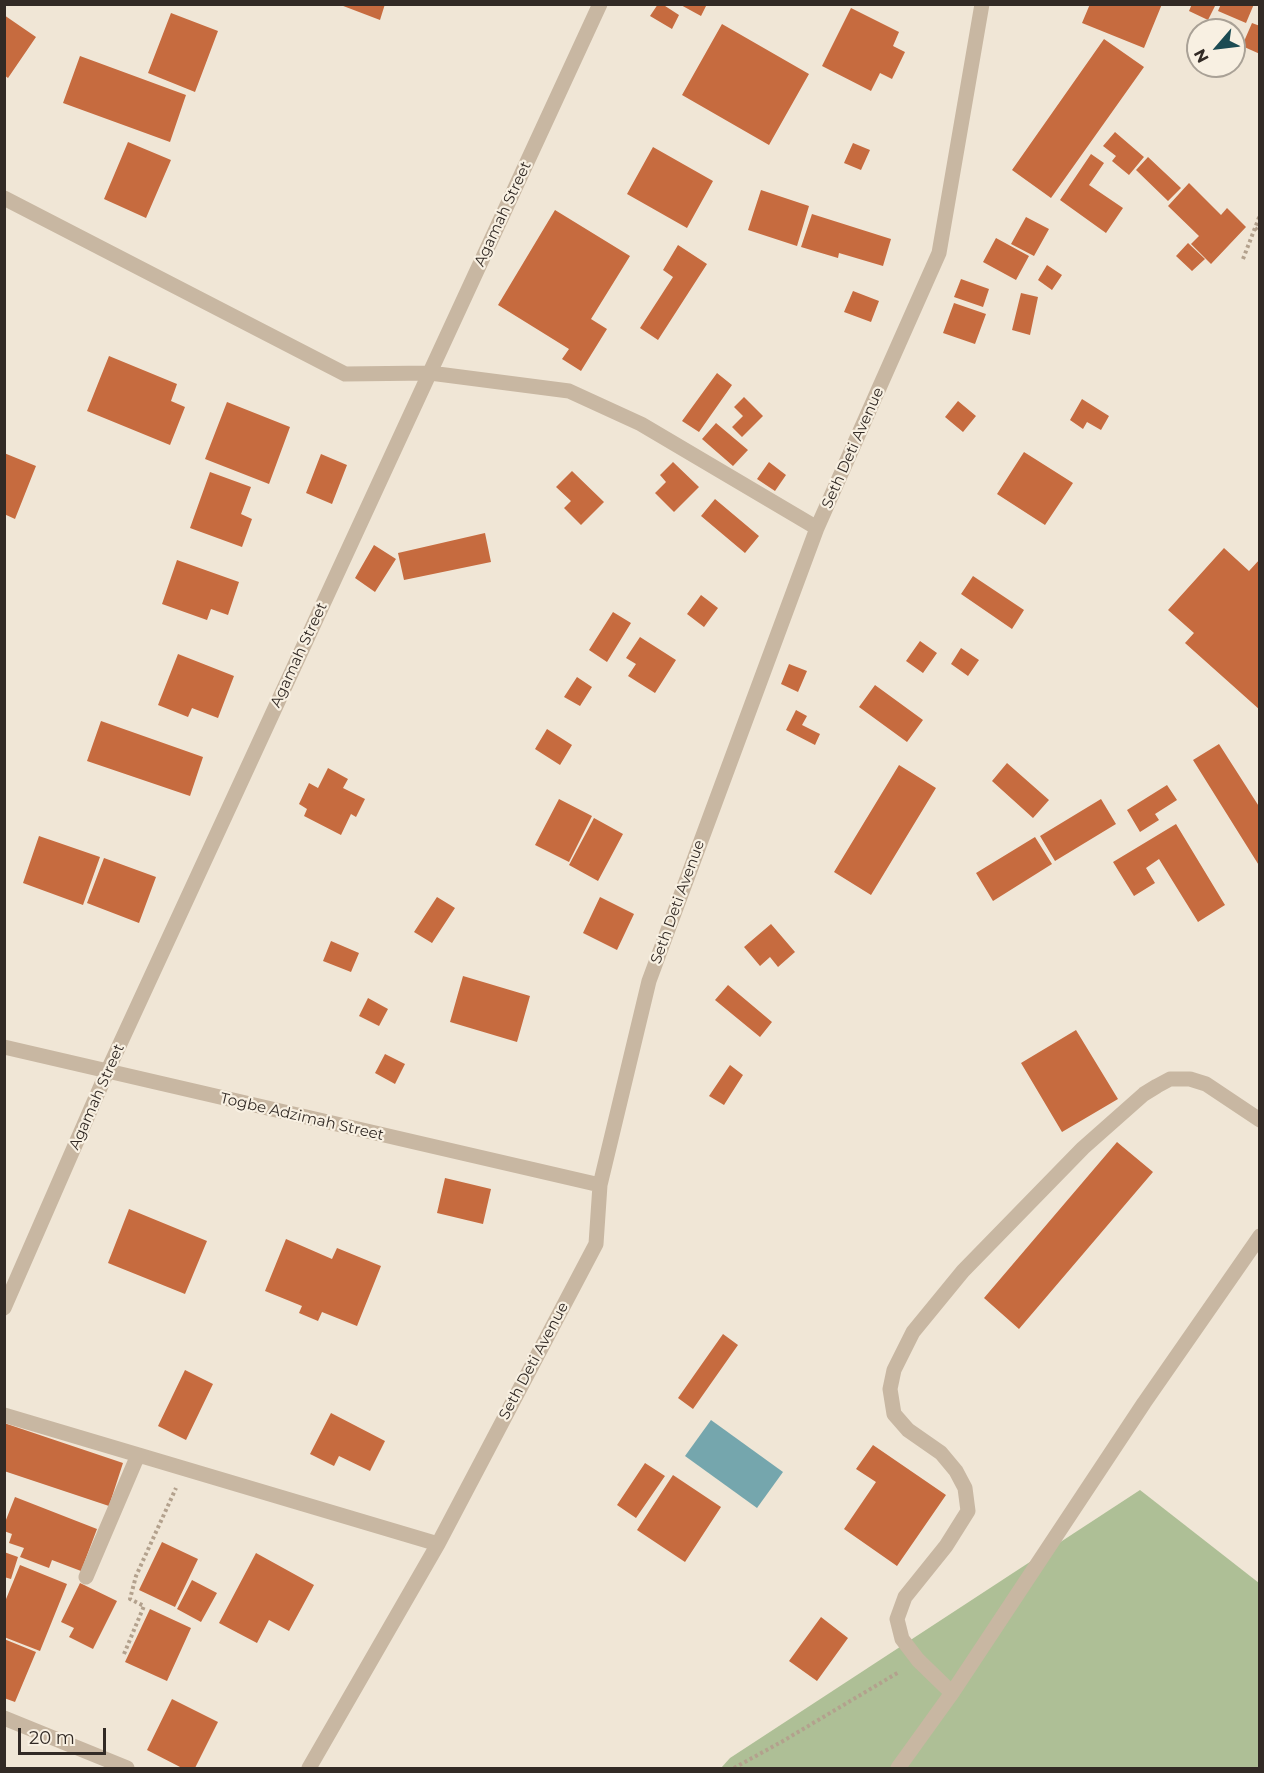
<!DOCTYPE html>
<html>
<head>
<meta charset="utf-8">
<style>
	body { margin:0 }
	#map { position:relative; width:1264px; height:1773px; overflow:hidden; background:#f0e6d6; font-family:Montserrat,sans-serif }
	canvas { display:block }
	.frame { position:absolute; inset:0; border:6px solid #322a25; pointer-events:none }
	.north { position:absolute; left:1186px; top:18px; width:60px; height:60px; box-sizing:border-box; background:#f8f0e2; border:2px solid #a9a196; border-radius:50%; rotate:242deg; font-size:16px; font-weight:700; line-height:24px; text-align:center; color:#322a25 }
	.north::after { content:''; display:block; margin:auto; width:21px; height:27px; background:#1b4b53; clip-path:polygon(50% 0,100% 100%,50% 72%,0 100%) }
	.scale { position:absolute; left:18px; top:1728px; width:88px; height:27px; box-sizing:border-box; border:3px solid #322a25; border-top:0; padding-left:8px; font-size:18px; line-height:21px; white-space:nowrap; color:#322a25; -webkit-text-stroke:4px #f8f0e2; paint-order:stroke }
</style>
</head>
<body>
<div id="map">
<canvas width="1264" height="1773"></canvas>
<div class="frame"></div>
<div class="north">N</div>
<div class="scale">20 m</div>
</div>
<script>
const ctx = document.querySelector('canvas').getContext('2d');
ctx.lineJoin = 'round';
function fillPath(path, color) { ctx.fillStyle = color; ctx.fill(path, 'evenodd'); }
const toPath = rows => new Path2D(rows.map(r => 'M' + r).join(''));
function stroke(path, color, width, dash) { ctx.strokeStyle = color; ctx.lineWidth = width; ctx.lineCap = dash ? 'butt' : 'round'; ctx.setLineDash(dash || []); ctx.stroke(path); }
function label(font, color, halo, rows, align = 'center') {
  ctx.font = font + ' Montserrat,sans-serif'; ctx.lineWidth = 4.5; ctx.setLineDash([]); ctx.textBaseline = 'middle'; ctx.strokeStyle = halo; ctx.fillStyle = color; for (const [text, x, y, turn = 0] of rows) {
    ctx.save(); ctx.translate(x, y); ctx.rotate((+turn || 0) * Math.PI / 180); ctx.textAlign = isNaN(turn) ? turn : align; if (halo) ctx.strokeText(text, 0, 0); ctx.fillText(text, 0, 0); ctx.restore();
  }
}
const green = toPath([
	[1140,1490,1259,1583,1259,1768,721,1768,730,1758]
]);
const water = toPath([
	[711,1420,783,1472,757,1508,685,1456]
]);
const building = toPath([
	[338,4,385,4,380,20],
	[658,4,662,4,679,15,672,29,650,16],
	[679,4,707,4,701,16],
	[1090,4,1162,4,1144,48,1082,23],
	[1192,4,1216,4,1208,20,1189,11],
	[1221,4,1254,4,1246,23,1218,11],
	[851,8,899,32,893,46,905,52,892,79,880,73,871,91,822,66],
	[171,13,218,31,195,92,148,73],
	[4,15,36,37,8,78,4,75],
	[1252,23,1260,26,1260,54,1242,46],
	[722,24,809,74,769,145,682,95],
	[1104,39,1144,67,1051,198,1012,170],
	[80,56,186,95,170,142,63,103],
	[1115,132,1144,157,1129,175,1112,161,1116,156,1103,146],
	[128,142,171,160,146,218,104,199],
	[853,143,870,150,861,170,844,163],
	[653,147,713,181,687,228,627,194],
	[1091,154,1104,163,1089,185,1123,208,1106,233,1060,200],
	[1148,157,1181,188,1168,201,1136,170],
	[1189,183,1221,215,1227,208,1246,227,1211,264,1191,244,1199,236,1168,206],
	[761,190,809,206,797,246,748,230],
	[555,210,630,256,591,319,607,329,581,371,562,359,569,349,498,305],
	[812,214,891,239,883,266,839,253,838,258,801,247],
	[1026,217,1049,229,1034,256,1011,244],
	[996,238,1029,256,1016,280,983,262],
	[1188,243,1205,259,1192,271,1176,256],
	[678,245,707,264,658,340,640,328,673,277,663,270],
	[1047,265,1062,275,1052,290,1038,280],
	[961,279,989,289,983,307,954,297],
	[853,291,879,301,871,322,844,312],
	[1021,293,1038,297,1030,335,1012,330],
	[954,303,986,314,975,344,943,333],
	[109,356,177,384,171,401,185,407,170,445,87,411],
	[717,373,732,385,699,432,682,421],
	[744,397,763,416,742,437,732,427,743,416,734,407],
	[1082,399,1109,416,1101,430,1087,422,1083,429,1070,420],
	[958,401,976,416,963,432,945,417],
	[227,402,290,427,269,484,205,459],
	[716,423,748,450,733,466,702,439],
	[1024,452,1073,483,1045,525,997,494],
	[4,453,36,466,15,519,4,514],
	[321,454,347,465,332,504,306,493],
	[673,462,699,487,674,512,655,493,666,482,660,475],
	[769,462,786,475,775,491,757,479],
	[572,471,604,502,581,525,564,508,571,501,556,487],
	[210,472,251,487,241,514,252,519,242,547,190,528],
	[715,499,759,536,745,553,701,516],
	[485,533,491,562,404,580,398,553],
	[374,545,396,559,375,592,355,578],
	[1224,548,1249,571,1260,559,1260,710,1185,643,1194,633,1168,610],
	[177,560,239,582,228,615,211,609,207,620,162,604],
	[973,576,1024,610,1012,629,961,594],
	[701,595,718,608,704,627,687,614],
	[613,612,631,623,607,662,589,650],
	[640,637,676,660,655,693,628,676,636,664,626,658],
	[920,641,937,653,923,673,906,661],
	[961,648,979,660,968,676,951,664],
	[178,654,234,676,218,718,192,708,188,717,158,705],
	[789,664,807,671,798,692,781,684],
	[577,677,592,687,580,706,564,697],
	[875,685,923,720,907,742,859,707],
	[796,710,807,716,802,725,820,734,815,745,786,730],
	[101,721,203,757,190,796,87,761],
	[547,729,572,745,560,765,535,749],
	[1219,744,1260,808,1260,867,1193,760],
	[1007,763,1049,800,1033,818,992,781],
	[899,765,936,788,871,895,834,872],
	[328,768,348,779,343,788,365,799,356,817,351,814,341,835,304,816,307,809,299,804,309,783,318,788],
	[1167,785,1177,800,1155,814,1159,820,1140,832,1127,810],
	[559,799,592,816,569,862,535,845],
	[1101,799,1116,824,1055,861,1040,836],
	[594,818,623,834,598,881,569,865],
	[1176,824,1225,905,1198,922,1159,859,1146,868,1155,883,1134,896,1113,862],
	[39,836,100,857,83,905,23,883],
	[1035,837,1052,864,993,901,976,873],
	[104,858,156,877,139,923,87,903],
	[437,897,455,908,432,943,414,932],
	[600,897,634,914,617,950,583,933],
	[771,924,795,952,778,967,770,957,760,966,744,947],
	[331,941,359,953,351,972,323,961],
	[463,976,530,996,517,1042,450,1022],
	[728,985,772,1022,760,1037,715,1000],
	[368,998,388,1009,379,1026,359,1016],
	[1076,1030,1118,1099,1062,1132,1021,1063],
	[385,1054,405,1064,395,1084,375,1073],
	[730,1065,743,1075,724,1105,709,1096],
	[1117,1142,1153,1172,1019,1329,984,1298],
	[445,1178,491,1189,483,1224,437,1213],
	[129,1209,207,1241,185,1294,108,1263],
	[286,1239,332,1259,337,1248,381,1266,357,1326,322,1312,318,1321,299,1313,302,1306,265,1291],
	[723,1334,738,1345,693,1409,678,1398],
	[185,1370,213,1384,186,1440,158,1426],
	[331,1413,385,1441,370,1471,339,1456,334,1466,310,1454],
	[4,1423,123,1463,109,1506,4,1471],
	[873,1445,946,1495,897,1566,844,1529,876,1482,856,1469],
	[645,1463,665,1476,636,1518,617,1505],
	[673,1475,721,1507,685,1562,637,1530],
	[15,1497,97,1529,81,1571,52,1560,49,1568,20,1557,24,1548,9,1543,12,1534,4,1531,4,1525],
	[162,1542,198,1559,175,1607,139,1590],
	[4,1552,18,1557,11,1579,4,1577],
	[256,1553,314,1585,289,1631,269,1620,257,1643,219,1623],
	[20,1565,67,1584,40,1651,4,1637,4,1604],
	[192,1580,217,1593,201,1622,177,1609],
	[80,1583,117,1601,93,1649,69,1637,74,1628,61,1622],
	[150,1609,191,1628,167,1681,125,1662],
	[821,1617,848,1638,817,1681,789,1661],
	[4,1639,36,1652,15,1702,4,1698],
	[172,1699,218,1722,195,1768,182,1768,147,1750]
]);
const path = toPath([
	[1255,228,1260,233],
	[1243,259,1260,215],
	[124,1654,144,1606,130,1599,136,1576,176,1488],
	[734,1768,783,1741,899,1672]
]);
const minor = toPath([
	[4,198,345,374,430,373,569,391,641,424,817,528],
	[4,1047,600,1185],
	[4,1308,107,1072,600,4],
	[4,1415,438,1544],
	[86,1577,138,1455],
	[952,1693,918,1660,902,1639,897,1619,905,1597,946,1546,968,1511,965,1488,956,1471,941,1453,908,1430,894,1414,890,1389,894,1370,913,1332,963,1271,1083,1148,1144,1094,1157,1086,1170,1079,1190,1079,1206,1084,1260,1120],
	[4,1718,127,1768],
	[309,1768,438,1544,596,1244,600,1185,649,981,817,528,939,253,982,4],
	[898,1768,952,1693,1144,1403,1260,1236]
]);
const streetNames = [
	["Agamah Street",503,214,-65],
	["Seth Deti Avenue",853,448,-66],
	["Agamah Street",299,655,-65],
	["Seth Deti Avenue",678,902,-70],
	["Agamah Street",97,1097,-66],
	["Togbe Adzimah Street",302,1117,13],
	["Seth Deti Avenue",534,1361,-62]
];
fillPath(green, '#aebf96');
fillPath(water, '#75a6ad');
fillPath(building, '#c66b3f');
stroke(path, '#b3a18d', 4, [3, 3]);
stroke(minor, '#c8b7a2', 15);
label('15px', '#322a25', '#f8f0e2', streetNames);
</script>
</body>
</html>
